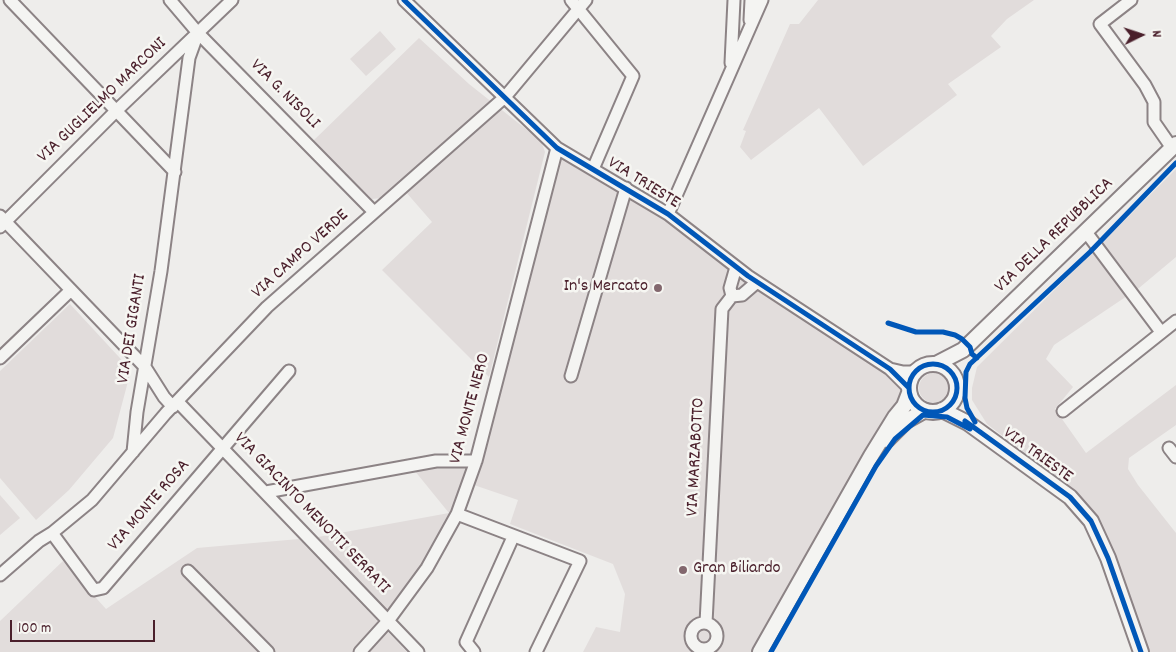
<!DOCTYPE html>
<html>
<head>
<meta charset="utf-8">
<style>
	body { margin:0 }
	#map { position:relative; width:1176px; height:652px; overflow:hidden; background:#eeedeb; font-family:Dekko,sans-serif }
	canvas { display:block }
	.north { position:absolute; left:1116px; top:10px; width:50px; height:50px; -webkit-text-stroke:4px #f6f6f2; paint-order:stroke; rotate:86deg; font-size:14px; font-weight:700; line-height:20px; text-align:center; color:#4a1f2b }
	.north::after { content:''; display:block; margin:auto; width:18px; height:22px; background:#4a1f2b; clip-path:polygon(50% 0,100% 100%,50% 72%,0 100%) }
	.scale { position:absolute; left:10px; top:620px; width:145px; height:22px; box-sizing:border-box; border:2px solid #4a1f2b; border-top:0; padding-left:6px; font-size:15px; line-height:18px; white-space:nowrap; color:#4a1f2b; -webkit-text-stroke:4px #f6f6f2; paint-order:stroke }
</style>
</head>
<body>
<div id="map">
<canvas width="1176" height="652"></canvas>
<div class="north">N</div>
<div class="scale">100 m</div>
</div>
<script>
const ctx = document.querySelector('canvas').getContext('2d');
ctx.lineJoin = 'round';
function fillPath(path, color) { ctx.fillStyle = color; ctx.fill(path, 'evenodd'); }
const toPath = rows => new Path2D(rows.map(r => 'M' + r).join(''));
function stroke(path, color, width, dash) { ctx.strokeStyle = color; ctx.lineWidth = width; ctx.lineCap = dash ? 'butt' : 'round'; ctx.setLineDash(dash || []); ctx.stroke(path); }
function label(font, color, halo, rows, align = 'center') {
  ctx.font = font + ' Dekko,sans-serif'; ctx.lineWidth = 5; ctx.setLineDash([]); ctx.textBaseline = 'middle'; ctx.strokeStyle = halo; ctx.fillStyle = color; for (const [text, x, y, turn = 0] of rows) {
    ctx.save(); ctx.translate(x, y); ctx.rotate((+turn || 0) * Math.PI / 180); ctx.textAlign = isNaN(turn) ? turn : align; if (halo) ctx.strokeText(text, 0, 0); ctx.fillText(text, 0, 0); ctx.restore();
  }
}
const built = toPath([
	[558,152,667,216,887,371,906,390,910,405,923,415,895,439,876,466,771,652,583,652,596,627,620,632,625,594,613,564,510,524,518,500,471,484],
	[299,539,407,652,0,652,0,621,63,561,106,609,197,548]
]);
const green = toPath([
	[818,0,1034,0,1007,19,991,36,1001,47,948,84,957,95,863,166,819,108,751,160,740,147,746,131,743,130,790,24,799,24],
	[380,31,396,49,366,76,350,59],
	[419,38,469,84,541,141,545,152,489,377,382,270,432,222,398,183,381,198,372,199,313,141],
	[1176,169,1176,257,1139,288,1054,345,1046,359,1073,387,1055,409,1086,453,1176,385,1176,425,1129,458,1128,469,1138,485,1176,533,1176,652,1147,652,1097,519,1077,493,987,424,972,400,972,388,977,367],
	[70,304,131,370,113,438,69,490,36,520,0,478,0,371],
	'919 388a15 15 0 1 1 30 0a15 15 0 1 1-30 0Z',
	[469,461,450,513,421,566,387,611,318,537,449,513,410,465],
	[0,495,20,518,0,535]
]);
const minor = toPath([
	[10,0,175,172],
	[170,0,198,33,374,212],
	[404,0,557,148,668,214,748,276,890,369,909,388],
	[571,0,633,76,593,169],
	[1131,0,1100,24,1145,85,1154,102,1154,122,1172,148],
	[750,20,751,0],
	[731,63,734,0],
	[668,214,762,0],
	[0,216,145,367,164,397,173,407],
	[0,227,116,111,232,0],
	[1086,232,1161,332],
	[732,296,730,288,736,267],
	[732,296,742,295,757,282],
	[0,358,71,290],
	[890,369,903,372,915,372],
	[571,376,626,188],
	[178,402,418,652],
	[1063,411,1176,321],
	[1169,448,1176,457],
	[133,452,137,412,161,271,189,58,198,33],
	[266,492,436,461,476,461],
	[457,514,580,561,536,652],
	[52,533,94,590,103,588,289,371],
	[188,571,268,652],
	[0,575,39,541,52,533,92,500,166,413,267,307,505,97,586,0],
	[706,623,722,309,732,296],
	'691 636a13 13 0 1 1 26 0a13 13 0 1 1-26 0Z',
	[360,652,388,621,427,568,457,514,476,461,557,148],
	[474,652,466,642,513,537]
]);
const tertiary = toPath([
	'909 388a24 24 0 1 1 48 0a24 24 0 1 1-48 0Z',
	[936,364,963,350,1176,144],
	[942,410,968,423,1070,497,1091,521,1108,558,1141,652],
	[887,440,906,421,924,411],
	[760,652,871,456,895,417,904,406,909,393]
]);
const cycleway = toPath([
	[404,0,557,148,668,214,748,276,890,369,909,388],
	[888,323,916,332,943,332,955,335,962,339,970,347,972,354,977,358],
	'909 388a24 24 0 1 1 48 0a24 24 0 1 1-48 0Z',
	[965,421,1070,497,1091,521,1108,558,1141,652],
	[975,422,967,408,965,398,966,372,970,364,1090,252,1176,163],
	[771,652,876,466,895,439,923,415,947,417,970,429]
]);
const markers = [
	[658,288,5,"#83676e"],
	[683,570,5,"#83676e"]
];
const streetNames = [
	["VIA G. NISOLI",284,95,45],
	["VIA GUGLIELMO MARCONI",103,101,-44],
	["VIA TRIESTE",643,184,32],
	["VIA DELLA REPUBBLICA",1055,236,-44],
	["VIA CAMPO VERDE",301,255,-42],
	["VIA DEI GIGANTI",133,329,-81],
	["VIA MONTE NERO",471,409,-75],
	["VIA TRIESTE",1037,456,36],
	["VIA MARZABOTTO",697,457,-87],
	["VIA MONTE ROSA",150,506,-49],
	["VIA GIACINTO MENOTTI SERRATI",311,514,46]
];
const poiNames = [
	["In's Mercato",648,288],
	["Gran Biliardo",693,570,"left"]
];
fillPath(built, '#e2dddc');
fillPath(green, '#e1dcdb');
stroke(minor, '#8c8385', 15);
stroke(tertiary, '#8c8385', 18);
stroke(minor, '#f4f4f2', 11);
stroke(tertiary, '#f4f4f2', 14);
stroke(cycleway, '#0057b8', 5);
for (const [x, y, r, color] of markers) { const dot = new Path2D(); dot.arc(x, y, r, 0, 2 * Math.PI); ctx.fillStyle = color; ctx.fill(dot); stroke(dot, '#f6f6f2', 2); }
label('18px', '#4a1f2b', '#f6f6f2', streetNames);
label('18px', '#4a1f2b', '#f6f6f2', poiNames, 'right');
</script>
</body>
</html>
